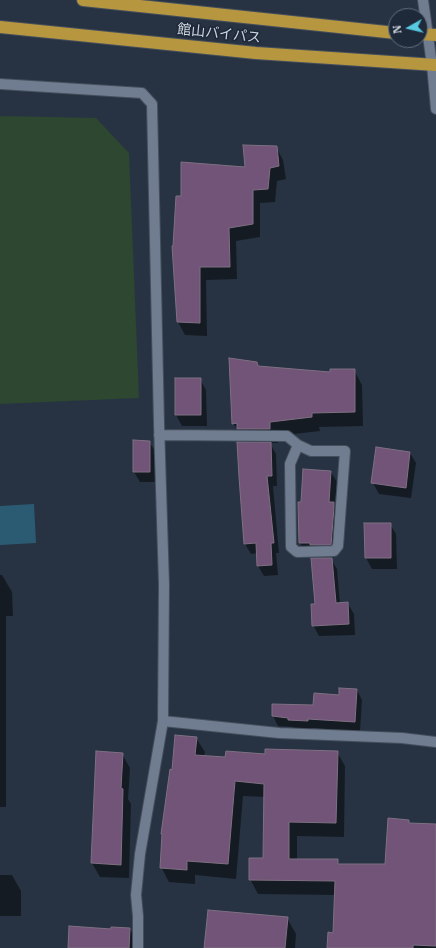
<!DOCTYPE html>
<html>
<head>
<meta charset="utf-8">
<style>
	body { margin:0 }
	#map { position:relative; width:436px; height:948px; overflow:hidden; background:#273343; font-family:"IBM Plex Serif",serif }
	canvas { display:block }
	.north { position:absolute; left:388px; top:8px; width:40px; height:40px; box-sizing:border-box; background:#1e2939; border:1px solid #646e7b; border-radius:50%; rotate:262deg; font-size:11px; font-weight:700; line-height:16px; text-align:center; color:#cdd5df }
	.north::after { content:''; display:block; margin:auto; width:14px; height:18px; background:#57c9e1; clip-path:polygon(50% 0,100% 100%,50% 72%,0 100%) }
</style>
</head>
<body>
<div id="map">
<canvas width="436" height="948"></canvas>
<div class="north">N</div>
</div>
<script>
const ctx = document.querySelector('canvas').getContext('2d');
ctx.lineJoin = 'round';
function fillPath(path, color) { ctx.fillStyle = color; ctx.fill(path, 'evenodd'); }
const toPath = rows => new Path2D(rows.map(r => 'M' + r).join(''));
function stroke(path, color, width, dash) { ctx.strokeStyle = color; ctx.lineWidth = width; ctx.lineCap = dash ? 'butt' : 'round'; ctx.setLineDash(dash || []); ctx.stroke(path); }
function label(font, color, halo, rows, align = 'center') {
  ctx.font = font + ' "IBM Plex Serif","Noto Sans JP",serif'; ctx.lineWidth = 3.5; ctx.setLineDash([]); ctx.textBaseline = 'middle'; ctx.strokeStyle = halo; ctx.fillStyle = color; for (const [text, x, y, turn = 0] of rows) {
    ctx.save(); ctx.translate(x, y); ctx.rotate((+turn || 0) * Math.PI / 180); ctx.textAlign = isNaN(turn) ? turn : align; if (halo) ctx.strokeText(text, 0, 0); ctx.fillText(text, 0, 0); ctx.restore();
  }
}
const green = toPath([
	[0,116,96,118,129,153,139,398,0,404]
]);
const water = toPath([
	[34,504,36,543,0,545,0,506]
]);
const shadow = toPath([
	[276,147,283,160,286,179,277,181,275,202,260,203,260,237,236,241,237,279,206,280,207,336,185,335,178,322,174,247,182,197,246,168],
	[256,362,259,367,331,373,354,370,362,385,363,426,319,427,320,431,277,436,278,443,270,443,276,454,277,486,273,486,279,553,276,553,278,575,264,576,258,566,258,553,251,554,245,544,246,443,233,423],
	[176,379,200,379,206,390,207,426,182,426,176,415],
	[149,442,156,452,156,482,140,482,134,472],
	[410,453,416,463,411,498,379,494,373,483],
	[331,472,337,482,335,506,340,513,337,553,306,554,300,543,302,503],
	[365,524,390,524,396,534,397,569,372,569,366,558],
	[331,559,337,569,340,604,348,604,354,614,355,635,319,636,313,625],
	[0,575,2,575,12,592,13,616,6,616,6,807,0,807],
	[357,690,362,700,360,732,313,728,313,730,295,730,293,727,278,726,273,716,273,705,314,706],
	[196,738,205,752,204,756,226,758,266,755,337,752,345,766,344,837,297,836,297,860,337,860,340,865,386,865,408,821,411,824,436,825,436,948,329,948,334,934,336,895,258,894,250,879,264,859,265,797,243,796,236,879,195,875,195,884,169,882,161,867,173,771],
	[97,752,122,754,130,768,128,799,131,804,129,878,100,877,92,863],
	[0,875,12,875,21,891,21,916,0,916],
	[287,918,296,934,295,948,205,948],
	[130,929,137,943,137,948,69,948,111,930]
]);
const building = toPath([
	[243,145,277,146,279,166,270,168,268,189,253,190,253,224,229,228,230,267,200,267,200,323,177,322,172,246,173,246,176,196,181,196,181,162,245,167,243,145],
	[229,358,257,362,258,366,330,372,330,369,355,369,355,412,312,413,312,417,270,422,270,429,237,429,237,423,232,424,229,358],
	[175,378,201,378,201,415,175,415,175,378],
	[133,440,150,441,150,472,133,472,133,440],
	[237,442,271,442,272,476,267,476,274,543,271,543,272,565,257,566,256,543,244,544,239,477,237,442],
	[376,447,410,452,406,488,371,483,376,447],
	[303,469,331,471,329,502,334,502,334,507,331,545,310,545,310,543,299,543,298,502,301,502,303,469],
	[364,523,391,523,391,558,365,558,364,523],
	[311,558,332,558,336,603,348,602,349,624,312,626,311,604,315,604,311,558],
	[339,688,357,689,355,722,308,719,308,721,288,720,288,718,272,716,272,704,313,705,314,693,339,695,339,688],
	[175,735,197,737,195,755,225,757,226,751,265,754,265,749,338,751,336,823,289,822,289,859,338,859,338,864,385,864,388,818,409,820,409,823,436,824,436,946,413,945,413,948,327,948,328,932,333,933,335,881,249,880,249,858,263,858,264,784,235,781,228,864,187,861,187,870,160,868,162,834,161,834,170,769,172,770,175,735],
	[96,751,123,753,121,788,123,789,121,865,91,863,96,751],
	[208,910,288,917,285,948,204,948,208,910],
	[69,926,111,929,111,927,130,928,129,948,68,948,69,926]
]);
const street = toPath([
	[0,84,142,93,152,104,159,424,164,585,163,721,140,854,136,895,138,916,138,948],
	[159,435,287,436,298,445,311,451,345,451,338,546,334,551,297,552,291,547,290,464,298,445],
	[163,721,279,733,402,738,436,742]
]);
const secondary = toPath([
	[423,0,432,65,436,109]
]);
const highway = toPath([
	[83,0,396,33],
	[0,27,256,53,436,65],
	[420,34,436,35]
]);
const streetNames = [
	["館山バイパス",219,34,6]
];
fillPath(green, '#2d4731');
fillPath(water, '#2b5b73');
fillPath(shadow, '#0007');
fillPath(building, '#715478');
stroke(building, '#7f7082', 1);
stroke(street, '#454f5c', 12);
stroke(secondary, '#454f5c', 12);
stroke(highway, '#454f5c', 14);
stroke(street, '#707d90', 10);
stroke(secondary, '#707d90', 10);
stroke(highway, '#b79640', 12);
label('14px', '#cdd5df', '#1e2939', streetNames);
</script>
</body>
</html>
